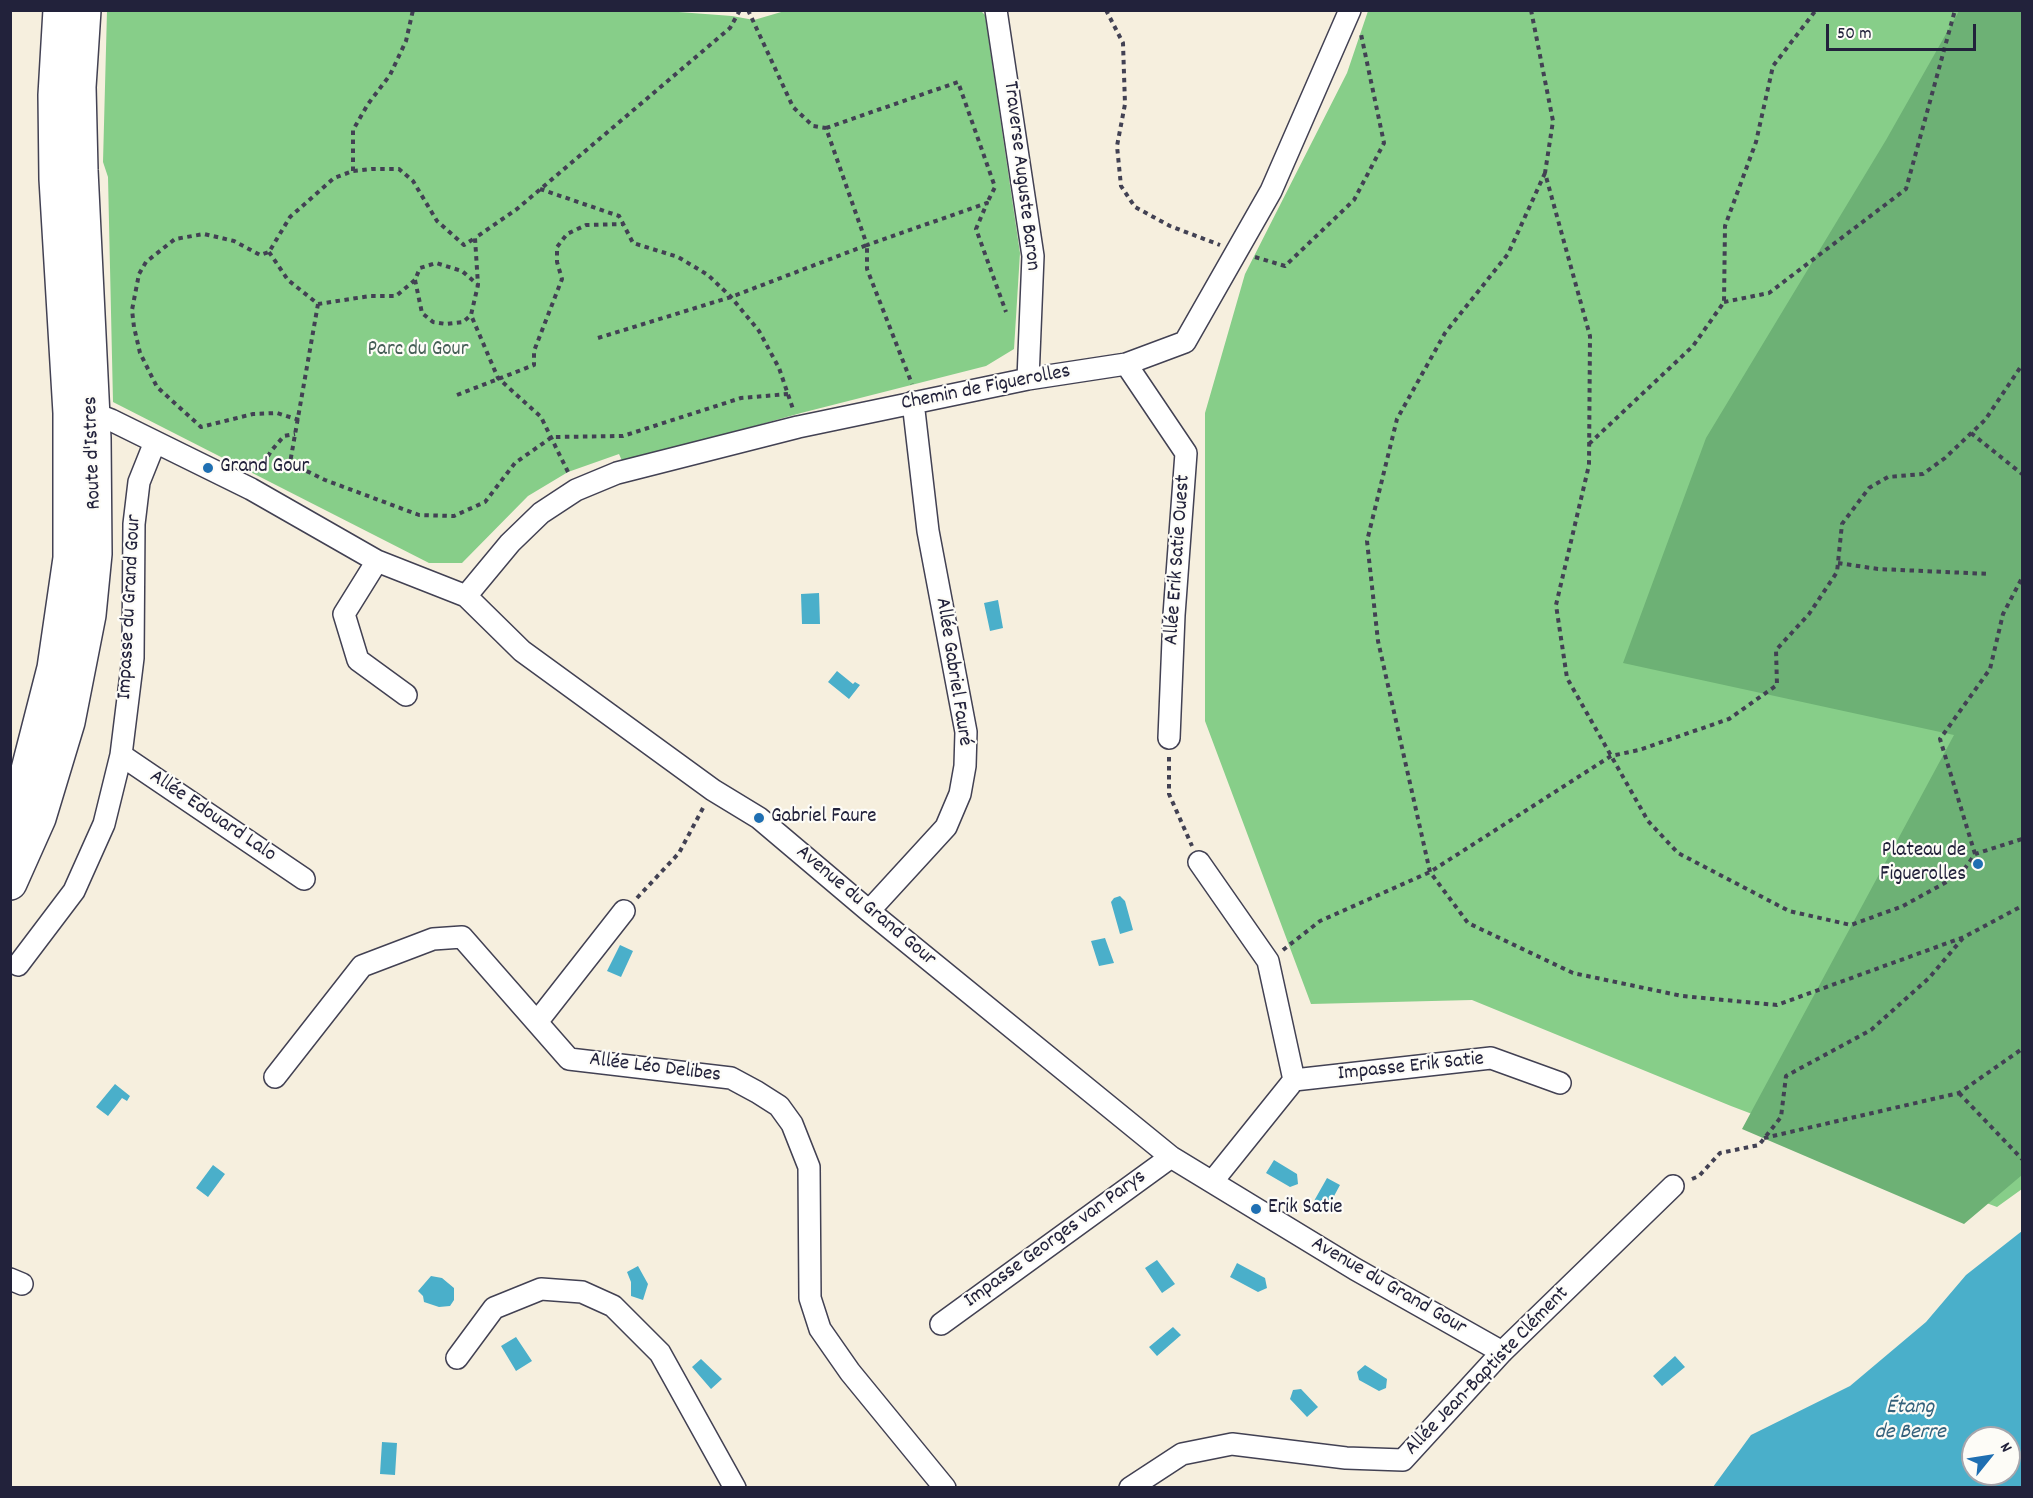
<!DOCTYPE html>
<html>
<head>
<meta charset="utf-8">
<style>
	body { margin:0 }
	#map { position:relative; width:2033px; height:1498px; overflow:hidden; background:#f6efde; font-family:Dekko,sans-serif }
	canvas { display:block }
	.frame { position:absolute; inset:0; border:12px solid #22223b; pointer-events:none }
	.north { position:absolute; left:1961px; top:1426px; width:60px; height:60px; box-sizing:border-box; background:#fdfcf7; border:2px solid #a5a5ac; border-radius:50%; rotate:60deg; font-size:16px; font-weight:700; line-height:24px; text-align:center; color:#22223b }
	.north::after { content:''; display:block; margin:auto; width:21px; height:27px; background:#1f6fb2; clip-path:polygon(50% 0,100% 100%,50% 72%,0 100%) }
	.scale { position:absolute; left:1826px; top:24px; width:150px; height:27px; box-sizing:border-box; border:3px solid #22223b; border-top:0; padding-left:8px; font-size:18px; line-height:21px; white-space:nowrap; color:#22223b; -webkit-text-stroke:4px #fdfcf7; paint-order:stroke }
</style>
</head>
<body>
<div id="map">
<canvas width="2033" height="1498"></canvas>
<div class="frame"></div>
<div class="north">N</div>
<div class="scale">50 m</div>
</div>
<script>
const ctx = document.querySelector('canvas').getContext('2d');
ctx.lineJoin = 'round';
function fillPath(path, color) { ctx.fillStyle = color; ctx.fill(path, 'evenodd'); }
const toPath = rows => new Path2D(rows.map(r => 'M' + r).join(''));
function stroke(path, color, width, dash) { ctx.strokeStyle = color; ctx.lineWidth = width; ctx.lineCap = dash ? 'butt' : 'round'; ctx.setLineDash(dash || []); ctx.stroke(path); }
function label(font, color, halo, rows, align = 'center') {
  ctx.font = font + ' Dekko,sans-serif'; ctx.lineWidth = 4.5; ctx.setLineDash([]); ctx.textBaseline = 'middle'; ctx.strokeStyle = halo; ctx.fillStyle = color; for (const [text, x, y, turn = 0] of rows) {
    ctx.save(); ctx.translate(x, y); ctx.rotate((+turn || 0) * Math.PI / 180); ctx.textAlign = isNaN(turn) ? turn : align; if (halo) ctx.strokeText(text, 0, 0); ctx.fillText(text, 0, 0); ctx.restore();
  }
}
const green = toPath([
	[652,10,732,16,754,20,788,10,981,11,985,15,1020,253,1014,349,986,366,801,413,623,463,619,454,568,472,528,496,462,563,429,563,113,402,108,177,103,162,107,11],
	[1368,11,2022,11,2022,1189,1997,1207,1731,1106,1472,1000,1311,1004,1205,721,1205,413,1245,274,1347,73]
]);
const forest = toPath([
	[1959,11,2022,11,2022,1175,1964,1224,1742,1129,1954,735,1623,663,1706,438,1886,140]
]);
const water = toPath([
	[819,593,820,624,802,624,801,594],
	[998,600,1003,628,990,631,984,603],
	[837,671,853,684,855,682,860,685,849,699,828,682],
	[1120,896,1125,901,1133,930,1120,934,1111,902,1114,898],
	[1105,938,1114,963,1099,966,1091,941],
	[620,945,633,951,621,977,607,971],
	[115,1084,130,1096,127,1101,122,1098,108,1116,96,1107],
	[1274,1160,1297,1174,1298,1184,1290,1187,1266,1173],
	[213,1165,225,1174,208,1197,196,1188],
	[1327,1178,1340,1185,1327,1209,1314,1201],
	[2022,1231,2022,1487,1713,1487,1751,1435,1850,1386,1926,1322,1966,1275],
	[1973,1438,2009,1438,2009,1474,1973,1474],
	[1157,1260,1175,1284,1162,1293,1145,1268],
	[1237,1263,1265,1278,1267,1288,1258,1292,1230,1277],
	[638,1266,648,1284,643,1300,631,1296,631,1282,627,1272],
	[431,1276,442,1278,454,1288,454,1300,450,1306,439,1307,424,1302,423,1296,418,1291],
	[1173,1327,1181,1335,1157,1356,1149,1347],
	[516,1337,532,1361,516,1371,501,1346],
	[1675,1356,1685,1367,1662,1386,1653,1376],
	[701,1359,722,1379,711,1389,692,1367],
	[1365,1365,1387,1379,1386,1388,1379,1391,1359,1380,1357,1372],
	[1301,1389,1318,1407,1307,1417,1290,1399,1293,1390],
	[382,1442,397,1443,395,1475,380,1474]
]);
const path = toPath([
	[748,10,793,107,813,126,826,128,867,245,987,203,976,229,1006,312],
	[1106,10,1123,43,1125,104,1117,146,1121,186,1135,207,1170,226,1220,245],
	[1531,10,1553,121,1545,173,1590,336,1589,465,1556,605,1567,678,1648,821,1678,853,1789,911,1851,925,1903,906,1961,874,1975,854,2022,839],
	[826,128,958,82,995,187,987,203],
	[353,171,353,130,368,104,390,75,406,41,413,10],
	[1545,173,1508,254,1445,333,1397,419,1367,541,1378,641,1430,872,1468,923,1573,973,1682,996,1777,1005,1964,937,2022,906],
	[540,189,619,216,633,243,678,257,708,275,731,297,759,331,779,368,793,409],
	[269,252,288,280,318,304,370,296,396,296,415,280,420,268,436,263,462,271,477,284],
	[1255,257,1285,266,1354,200,1384,143,1361,34],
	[415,280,422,313,433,322,446,324,463,322,471,315],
	[1724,302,1769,293,1906,189,1955,10],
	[318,304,290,463,325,480,419,515,454,516,485,502,515,463,552,437,623,436,741,398,788,394],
	[598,338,731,297,867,245,867,269,912,384],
	[457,395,534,365,534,351,562,279,557,262,557,247,567,234,586,225,623,224],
	[299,420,277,413,253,414,201,427,157,387,140,353,134,327,132,310,139,274,146,262,175,239,204,234,234,241,260,255,269,252,290,217,334,178,353,171,372,169,399,169,413,181,437,221,464,245,475,238],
	[1971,433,2022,474],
	[1589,444,1693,346,1724,302,1725,226,1756,142,1773,66,1816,10],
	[259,472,271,451,284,436,295,434],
	[568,472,541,417,498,378,471,315,478,285,475,238,517,209,730,28,740,10],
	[1838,563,1878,569,1990,574],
	[1169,757,1169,794,1192,846],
	[1975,854,1940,739,1990,669,2003,614,2022,578],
	[637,898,679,853,703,808],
	[1283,950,1320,921,1430,872,1611,756,1639,750,1729,719,1777,685,1776,650,1809,614,1837,572,1842,524,1869,488,1888,477,1923,474,1945,458,1985,420,2022,365],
	[1959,1093,2022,1159],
	[1764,1138,1959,1093,2022,1049],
	[1692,1179,1699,1176,1720,1153,1759,1145,1781,1117,1786,1076,1871,1030,1929,978,1963,938]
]);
const street = toPath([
	[996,10,1033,256,1028,379],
	[1126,364,1186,453,1174,615,1169,738],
	[83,413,93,413,111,420,251,489,377,561,466,596,522,651,713,790,759,818,869,911,1171,1157,1355,1269,1502,1352],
	[377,561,344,614,358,660,406,695],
	[466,596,510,543,541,513,576,490,617,473,798,427,1028,379,1126,364,1185,342,1271,191,1350,10],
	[121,755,304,879],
	[1199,862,1268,961,1294,1080,1212,1182],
	[869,911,946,827,960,794,965,766,966,732,928,531,913,402],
	[18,965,74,891,104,824,121,755,133,658,134,524,139,482,155,442],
	[537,1022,624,911],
	[275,1077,362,966,433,939,462,937,569,1059,731,1078,757,1092,779,1106,792,1124,809,1167,810,1298,820,1329,850,1372,945,1488],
	[1294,1080,1491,1058,1560,1083],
	[10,1279,22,1284],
	[941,1324,1171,1157],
	[457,1358,494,1308,541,1289,582,1292,613,1306,660,1353,735,1488],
	[1130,1488,1182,1454,1232,1444,1346,1458,1403,1460,1502,1352,1673,1186]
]);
const primary = toPath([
	[10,823,23,789,54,668,70,558,70,413,56,179,55,95,60,10],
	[10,883,39,818,68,722,89,615,95,554,94,438,81,170,79,87,84,10]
]);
const markers = [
	[208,468,6,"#1f6fb2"],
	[759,818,6,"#1f6fb2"],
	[1978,864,6,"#1f6fb2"],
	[1256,1209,6,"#1f6fb2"]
];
const streetNames = [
	["Traverse Auguste Baron",1020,176,83],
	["Chemin de Figuerolles",986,389,-11],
	["Route d'Istres",94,453,-92],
	["Allée Erik Satie Ouest",1179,560,-86],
	["Impasse du Grand Gour",131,607,-87],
	["Allée Gabriel Fauré",952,672,81],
	["Allée Edouard Lalo",212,817,34],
	["Avenue du Grand Gour",865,907,40],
	["Impasse Erik Satie",1411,1068,-6],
	["Allée Léo Delibes",655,1069,7],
	["Impasse Georges van Parys",1056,1240,-36],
	["Avenue du Grand Gour",1388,1287,30],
	["Allée Jean-Baptiste Clément",1488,1372,-46]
];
const parkNames = [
	["Parc du Gour",418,351]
];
const poiNames = [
	["Grand Gour",220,468],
	["Gabriel Faure",771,818],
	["Plateau de",1966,852,"right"],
	["Figuerolles",1966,876,"right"],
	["Erik Satie",1268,1209]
];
const waterNames = [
	["Étang",1910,1409],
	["de Berre",1910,1434]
];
fillPath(green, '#87ce89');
fillPath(forest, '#6db175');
fillPath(water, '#4aafca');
stroke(street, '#424153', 24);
stroke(primary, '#424153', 36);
stroke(path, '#424153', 4, [4.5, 4.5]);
stroke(street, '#fff', 21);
stroke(primary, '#fff', 33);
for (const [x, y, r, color] of markers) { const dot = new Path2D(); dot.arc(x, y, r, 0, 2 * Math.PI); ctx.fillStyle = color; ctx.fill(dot); stroke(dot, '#fdfcf7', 2); }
label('21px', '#22223b', '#fdfcf7', streetNames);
label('21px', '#455e56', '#fdfcf7', parkNames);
label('21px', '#22223b', '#fdfcf7', poiNames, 'left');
label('italic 22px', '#34617b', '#fdfcf7', waterNames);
</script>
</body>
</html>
